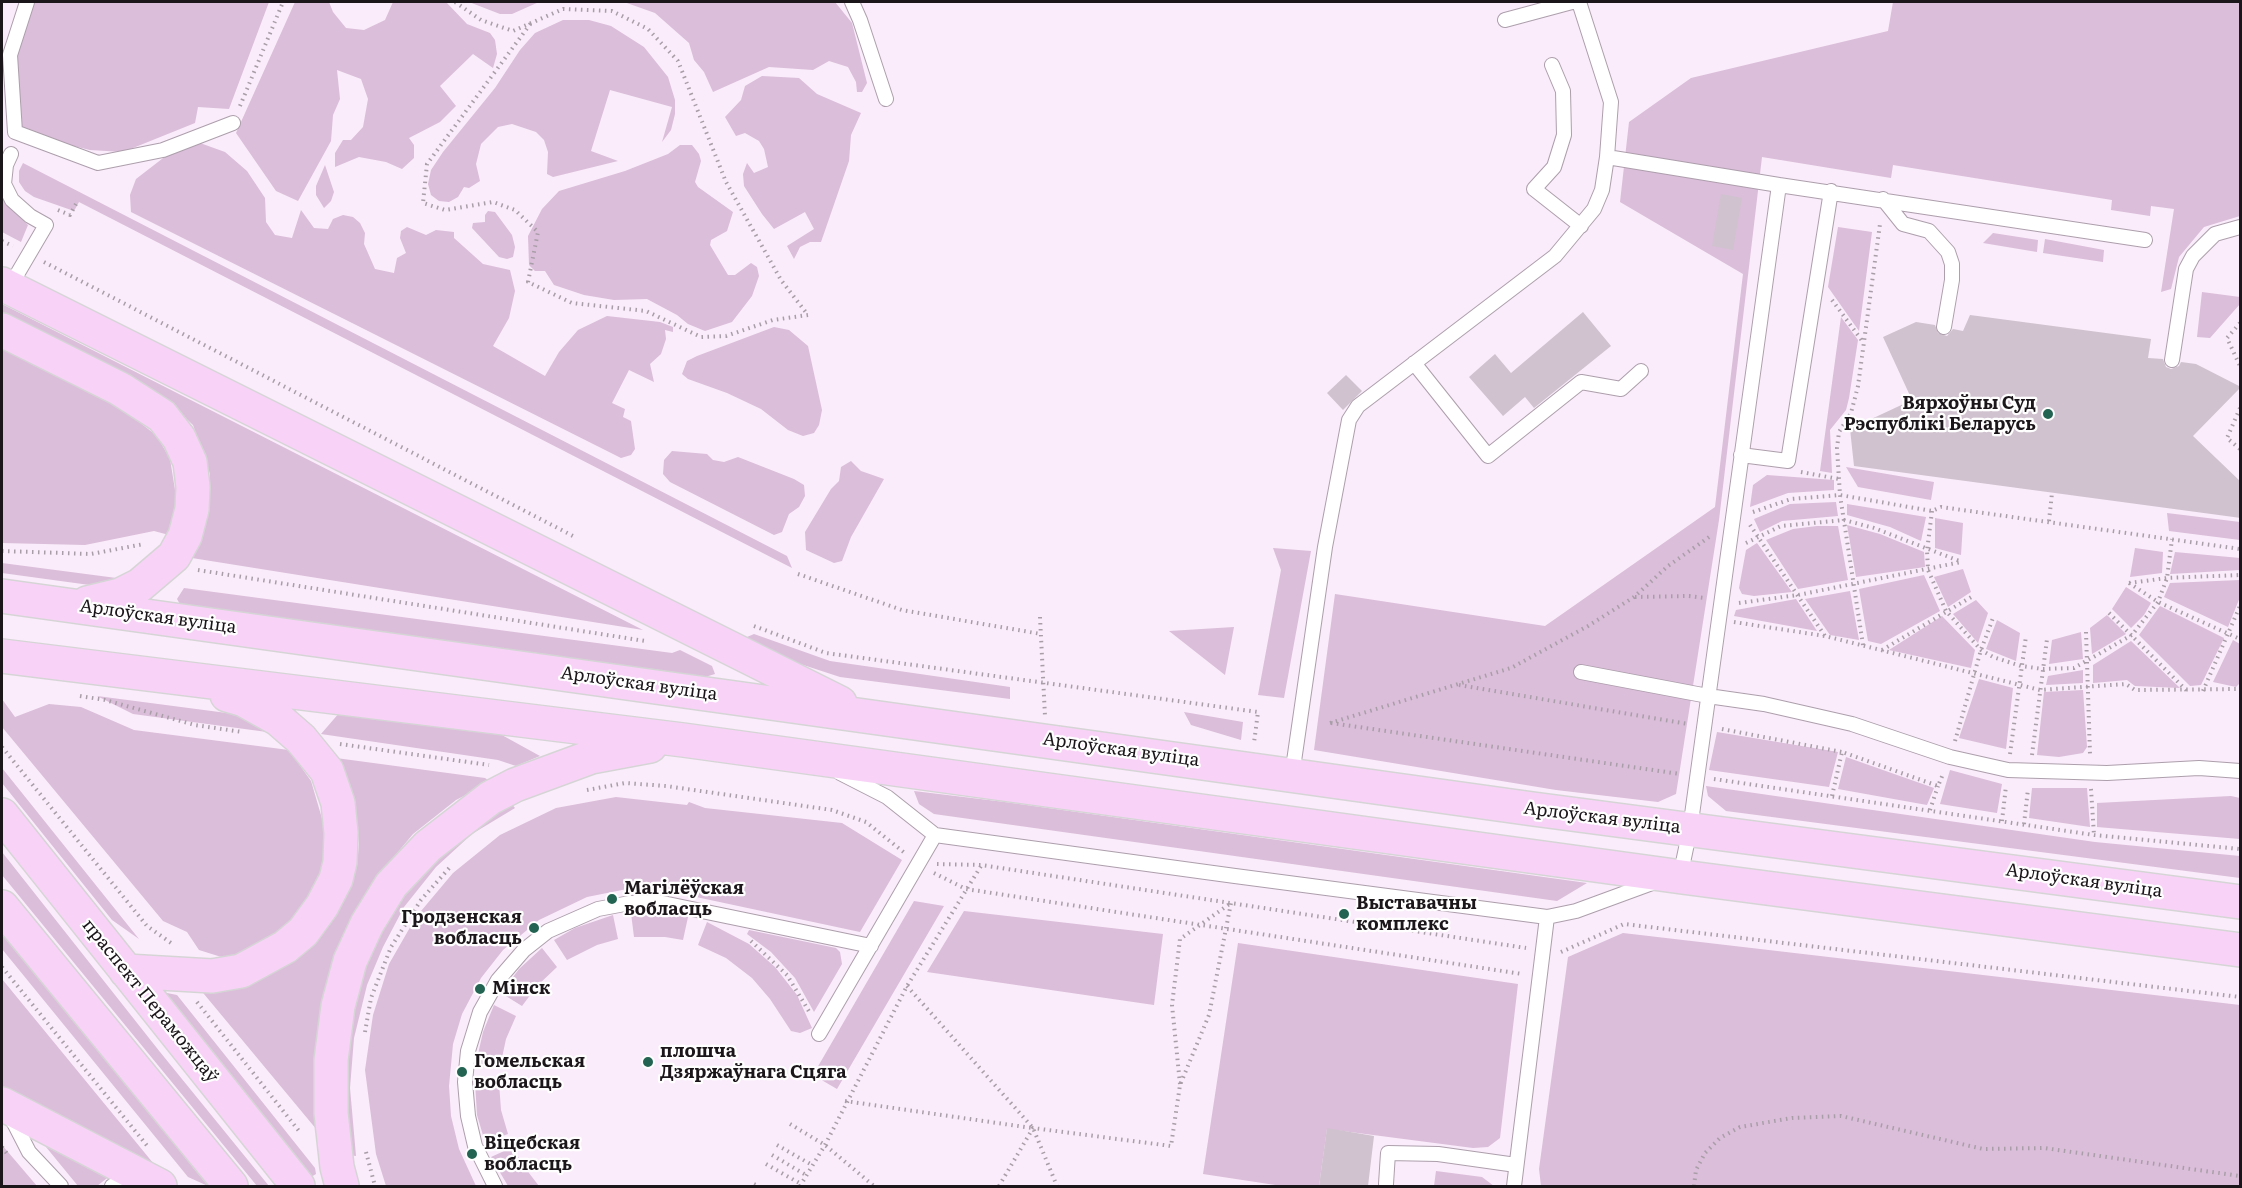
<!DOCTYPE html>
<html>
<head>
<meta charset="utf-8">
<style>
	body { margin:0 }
	#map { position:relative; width:2242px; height:1188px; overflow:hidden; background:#faecfa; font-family:Literata,serif }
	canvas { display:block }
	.frame { position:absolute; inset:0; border:3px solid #1b161a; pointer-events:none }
</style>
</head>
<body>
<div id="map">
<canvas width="2242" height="1188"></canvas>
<div class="frame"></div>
</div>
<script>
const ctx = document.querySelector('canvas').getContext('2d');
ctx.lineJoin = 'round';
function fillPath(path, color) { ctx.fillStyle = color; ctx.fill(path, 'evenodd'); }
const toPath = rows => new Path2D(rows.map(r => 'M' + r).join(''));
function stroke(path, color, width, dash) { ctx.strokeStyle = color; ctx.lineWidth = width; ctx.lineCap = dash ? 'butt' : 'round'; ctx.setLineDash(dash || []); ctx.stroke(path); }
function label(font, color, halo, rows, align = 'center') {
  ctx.font = font + ' Literata,serif'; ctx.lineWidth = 4.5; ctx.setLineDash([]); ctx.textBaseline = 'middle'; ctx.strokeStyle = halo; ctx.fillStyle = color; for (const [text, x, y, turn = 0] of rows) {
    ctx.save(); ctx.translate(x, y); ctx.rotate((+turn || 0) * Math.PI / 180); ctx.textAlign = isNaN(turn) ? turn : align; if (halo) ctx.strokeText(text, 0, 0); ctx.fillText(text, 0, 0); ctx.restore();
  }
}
const green = toPath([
	[26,2,269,2,229,109,198,107,195,123,123,152,90,150,37,137,13,123,5,99,7,67],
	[295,2,329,2,333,12,346,28,364,30,385,20,393,2,446,2,467,24,490,33,495,40,497,54,493,68,473,54,440,86,456,106,440,122,409,138,414,145,414,158,402,169,386,162,359,157,335,167,335,153,343,140,351,140,363,127,368,99,361,79,337,70,340,99,333,115,331,141,298,201,276,191,236,133],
	[469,2,539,2,512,14,500,14],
	[624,2,835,2,852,23,867,83,862,92,857,92,856,82,848,67,829,61,813,70,769,67,713,92,704,72,694,60,689,43,655,13],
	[1893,2,2240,2,2240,216,2204,227,2179,257,2171,289,2161,292,2174,209,2151,206,2150,216,2111,210,2112,200,1893,165,1891,178,1762,157,1719,520,1676,794,1658,802,1556,790,1314,750,1335,594,1545,626,1715,507,1743,274,1620,202,1629,122,1691,78,1888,31],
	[563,20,589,20,611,26,644,47,668,77,675,100,675,114,671,130,662,142,672,107,610,90,591,151,618,161,553,177,547,174,548,152,544,140,536,132,512,124,498,127,481,144,476,164,480,181,469,188,464,187,458,197,449,202,439,201,431,195,428,184,431,170,443,152,495,88,520,50,535,33],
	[762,76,799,78,817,94,861,113,851,135,849,161,821,242,810,242,800,247,794,259,787,246,814,229,805,212,774,229,762,214,744,186,743,174,747,163,754,173,768,167,764,149,759,141,745,133,736,136,725,117,741,100,745,86],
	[200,143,225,152,247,171,265,198,266,222,275,235,292,238,301,210,314,228,328,229,333,219,343,215,353,217,360,223,365,233,364,244,375,269,394,273,397,258,406,253,400,238,401,231,407,227,426,235,436,230,454,232,454,238,483,264,510,270,515,291,509,318,493,346,545,376,559,352,578,330,607,316,660,322,673,327,673,332,665,330,666,339,661,354,650,364,654,382,629,370,612,403,625,409,623,417,631,421,635,449,631,455,621,458,131,212,130,195,136,179,180,145],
	[680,145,692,145,699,154,701,161,695,182,698,187,733,212,727,231,711,240,710,245,728,275,735,275,751,263,757,267,759,276,752,296,732,322,705,331,688,324,677,315,647,299,614,300,584,295,554,285,545,271,535,271,529,265,528,236,542,209,559,191,625,171,668,154],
	[23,163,787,556,792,568,79,202,74,211,34,197,25,191,19,182,19,171],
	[325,165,334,192,331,201,324,208,316,195,316,186],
	[2,195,7,205,28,225,21,242,2,232],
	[488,211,495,212,512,235,515,247,513,257,507,259,499,257,472,228,473,223,485,222,485,215],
	[1838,227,1872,232,1859,331,1828,287],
	[1993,233,2038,240,2037,252,1983,243],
	[2045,239,2104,250,2103,262,2043,253],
	[2202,292,2240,297,2240,304,2210,338,2197,337],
	[2,304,643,630,192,558,205,522,210,474,193,425,162,396,2,314],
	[1841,317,1858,340,1849,398,1846,410,1830,430,1832,473,1820,471],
	[774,327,789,330,808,346,822,410,819,425,814,433,803,436,788,430,761,409,727,393,688,379,682,374,687,361,697,356],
	[2,349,124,410,157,436,170,459,176,496,177,510,169,535,154,531,85,545,2,543],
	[672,451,707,454,713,460,724,462,738,457,794,479,804,485,805,496,799,507,789,514,782,532,774,535,670,482,663,474,664,460],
	[851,461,861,471,884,479,851,537,842,561,834,563,806,550,805,532,831,489,839,481,841,467],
	[1846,467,1934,482,1931,500,1858,487],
	[1767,475,1834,480,1834,490,1788,493,1750,507,1753,485],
	[1836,502,1838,516,1782,521,1760,532,1754,519,1790,504],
	[1847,504,1926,517,1921,541,1890,527,1847,515],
	[2167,513,2240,522,2240,540,2169,531],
	[1935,518,1963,523,1961,555,1935,548],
	[1847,525,1880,534,1924,552,1925,567,1856,577],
	[1817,526,1838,526,1848,580,1798,589,1766,540,1793,529],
	[1757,543,1792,592,1754,596,1742,594,1739,588,1746,550],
	[1273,548,1311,551,1284,698,1258,695,1281,570],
	[2135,548,2163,552,2162,573,2130,577],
	[2175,552,2240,558,2240,570,2170,574],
	[2,563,124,579,97,586,2,573],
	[1963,569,1971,592,1948,607,1934,577],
	[1924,575,1940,611,1881,644,1868,641,1859,589],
	[2240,580,2240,597,2228,627,2164,597,2170,583],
	[2126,587,2151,603,2144,615,2131,628,2112,609],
	[184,588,672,653,680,650,712,666,715,674,705,677,181,606,177,599],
	[1850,591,1859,640,1830,635,1805,599],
	[1796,599,1817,631,1734,616,1736,610],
	[1976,600,1988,613,1978,643,1953,614],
	[2160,606,2224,638,2201,685,2190,686,2139,635],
	[2107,615,2126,634,2092,654,2090,628],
	[1942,616,1975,650,1971,668,1889,650],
	[1997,620,2020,633,2016,661,1986,649],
	[1234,627,1225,675,1169,631],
	[2081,632,2083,659,2049,664,2052,640],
	[754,634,830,661,1010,687,1010,699,840,677,779,657,740,640],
	[2233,640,2240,644,2240,683,2236,687,2213,682],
	[2131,641,2180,688,2135,686,2127,680,2093,683,2093,665],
	[2083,670,2083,683,2046,685,2048,676],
	[1979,679,2013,688,2006,749,1959,738],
	[2083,690,2087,747,2083,753,2059,757,2037,755,2044,692],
	[97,696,242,715,267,732,133,714],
	[2,699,15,717,49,704,81,707,134,730,289,750,311,781,328,839,326,870,311,902,262,945,231,960,199,950,187,932,163,921,2,727],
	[340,712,500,734,540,756,516,766,498,760,321,734],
	[1184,712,1243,722,1241,740,1191,725],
	[1717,732,1838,752,1829,787,1709,770],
	[1846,757,1934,788,1927,805,1838,789],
	[336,758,485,778,491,782,456,800,413,834,378,876,315,1055,314,1090,317,1130,199,988,343,898,357,866,359,843,355,810],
	[2,768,139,939,112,920,2,783],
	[1950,770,2002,784,1997,813,1940,804],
	[1706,786,2095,842,2240,856,2240,878,1726,811,1708,796],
	[2032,788,2087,788,2090,827,2029,818],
	[914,791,1005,802,1587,883,1557,901,934,814,919,804],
	[2231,796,2240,798,2240,839,2097,827,2097,803],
	[616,797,687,805,689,802,705,808,842,823,902,860,860,932,654,888,627,889,587,897,539,920,503,950,481,978,462,1014,453,1044,449,1086,451,1116,459,1149,476,1186,386,1186,376,1154,365,1070,373,1015,389,964,416,917,453,873,500,835,556,808],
	[509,801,515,808,472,834,436,867,404,907,383,947,367,985,354,1038,350,1088,356,1156,349,1155,344,1041,371,939,428,860],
	[2,852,160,1052,269,1186,257,1186,2,875],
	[914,901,944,906,837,1089,813,1075],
	[964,911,1163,934,1154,1005,927,972],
	[658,912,688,917,683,940,665,937,634,937,631,913],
	[613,915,618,939,597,945,567,960,554,940,575,928],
	[707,922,749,944,775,967,797,995,812,1028,800,1033,791,1031,770,999,752,978,726,958,698,945],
	[2,930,208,1186,188,1177,2,949],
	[749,930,836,948,840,952,842,964,814,1012,795,978,771,952,747,934],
	[1623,933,2240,1005,2240,1186,1541,1186,1539,1169,1568,957],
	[1238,943,1518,984,1500,1138,1488,1147,1473,1148,1327,1129,1319,1186,1282,1186,1203,1174],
	[542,948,557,967,537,986,522,1006,501,993,519,969],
	[2,979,158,1169,2,1088],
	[162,992,177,995,315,1168,316,1174,311,1177],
	[494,1005,516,1016,506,1039,500,1067,476,1063,483,1032],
	[475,1082,499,1083,501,1110,508,1134,485,1142,477,1115],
	[37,1136,111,1175,97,1186,78,1186],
	[2,1145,37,1186,2,1186],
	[513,1147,522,1164,539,1186,508,1186,491,1157],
	[1436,1171,1482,1177,1494,1186,1434,1186]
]);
const building = toPath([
	[1721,194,1742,198,1733,250,1712,246],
	[1583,312,1611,346,1534,408,1525,397,1503,416,1469,377,1495,354,1511,373],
	[1970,315,2151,339,2148,358,2163,359,2166,367,2171,369,2179,366,2181,362,2196,364,2241,387,2193,436,2241,482,2241,518,1854,466,1850,429,1912,400,1883,337,1916,322,1935,325,1938,333,1947,336,1953,329,1963,331],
	[1346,375,1362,391,1343,410,1327,393],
	[1327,1128,1374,1136,1368,1186,1319,1186]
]);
const path = toPath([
	[455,2,481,20,513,31,563,9,612,11,648,29,678,61,726,182,781,280,808,315,773,320,726,336,701,337,646,311,572,303,528,282,538,232,515,210,493,202,445,210,423,203,427,164,531,23],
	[240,106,283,2],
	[58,210,70,215,77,202],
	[2,241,13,246],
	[44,262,575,537],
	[1832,300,1863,342],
	[2240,323,2227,338,2240,366],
	[2240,408,2227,438,2240,449],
	[1801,472,1839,479],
	[1932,511,1927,551,1928,570,1946,611,1981,650,1993,657,2021,666,2043,669,2074,668,2132,635,2158,602,2167,578,2172,539],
	[1753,512,1791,499,1840,495,1932,511,1941,507,2240,549],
	[2049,521,2052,493],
	[1750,525,1825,636],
	[1746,543,1781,526,1844,520,1874,528,1962,562],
	[2,551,91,554,144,544],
	[198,570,645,641],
	[798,574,902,610,1041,634],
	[2129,583,2158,602,2240,639],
	[2129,583,2167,578,2240,575],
	[1635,597,1689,596,1705,598],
	[1739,603,1798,595,1961,562],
	[2109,613,2187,691],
	[1040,617,1045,716],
	[1734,622,1825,636,2040,690,2126,684,2135,690,2240,689],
	[754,626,826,653,1258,712,1254,743],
	[2086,632,2090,754],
	[1863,645,1840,495,1837,448,1839,432,1851,413,1858,386,1880,224],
	[1882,650,1973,596],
	[1459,685,1688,724],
	[2203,691,2240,606],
	[80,696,105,700,195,725,242,732],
	[1330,723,1511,668,1588,626,1634,597,1668,566,1712,535],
	[1331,723,1680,774],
	[1722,729,1842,752],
	[1955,741,1981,650,1993,618],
	[340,744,489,765],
	[2,747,147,926,174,945],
	[2010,754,2026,636],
	[2032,755,2047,639],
	[1714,779,2094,835,2240,849],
	[2091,789,2094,835],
	[587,790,625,783,666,786,832,810,866,822,906,854],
	[1832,796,1842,752,1938,786,1943,774],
	[1930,810,1938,786],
	[2002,821,2006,786],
	[2024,824,2028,789],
	[937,864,981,865,1526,948],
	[934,873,966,889,1522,974],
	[751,941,787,975,810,1013],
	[1561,952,1624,924,2240,997],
	[2,967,149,1148],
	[907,986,1033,1128,1057,1186],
	[197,1002,299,1131],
	[365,1032,371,998,391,947,421,900,451,866],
	[1180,1084,1172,1005,1180,939,1231,903],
	[845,1101,1032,1128],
	[790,1124,825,1145,874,1186],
	[777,1145,812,1165],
	[2,1147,8,1155],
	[366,1152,375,1186],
	[772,1155,806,1175],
	[766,1164,801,1184],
	[754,1184,758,1186],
	[800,1186,825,1145,907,986,981,866],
	[999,1186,1033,1128,1171,1146,1180,1085,1209,1015,1231,903],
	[1694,1186,1696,1170,1705,1153,1720,1138,1740,1127,1792,1118,1841,1116,1983,1149,2044,1148,2240,1176]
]);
const service = toPath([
	[27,2,10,55,15,132,98,163,163,150,233,123],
	[852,2,860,20,886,99],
	[1505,20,1572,2],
	[1552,65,1563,91,1564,135,1554,167,1534,189,1581,226],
	[1607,157,1779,185,1690,829,1680,877],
	[1779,185,2145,240],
	[1883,199,1903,224,1929,231,1948,252,1952,264,1952,280,1944,327],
	[9,288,46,225,30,216,12,200,4,184,6,165,11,154],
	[2172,360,2186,269,2193,256,2215,234,2240,227],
	[1414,363,1488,456,1581,382,1621,389,1641,371],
	[1741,455,1788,461,1831,191],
	[1581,672,1708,696,1764,704,1852,724,1950,757,2008,770,2107,773,2199,768,2240,771],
	[840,773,887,797,935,835,1235,876,1547,917,1576,911,1655,882],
	[1292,775,1325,547,1349,420,1358,406,1555,256,1594,209,1602,190,1607,157,1611,102,1579,2],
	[819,1034,935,835],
	[11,1117,29,1152,61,1186],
	[1386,1184,1388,1153,1438,1154,1516,1165],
	[112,1186,127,1179,135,1179],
	[495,1186,475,1146,468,1116,465,1082,468,1051,480,1012,498,980,524,950,548,931,598,909,630,903,658,902,871,946],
	[1514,1186,1547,917]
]);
const primary = toPath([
	[2,284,840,703],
	[2,330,120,389,162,416,179,438,190,462,193,487,192,509,185,536,174,556,140,585,120,595,87,603],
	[2,596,1533,809,2240,902],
	[2,656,683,740,1682,877,2240,950],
	[2,815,298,1186],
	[2,907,231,1186],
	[126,971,212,976,241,971,285,947,303,932,322,906,336,879,340,862,341,833,338,803,327,771,301,739,278,719,244,700,227,695],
	[2,1104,160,1186],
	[342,1186,337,1167,331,1113,331,1060,338,1006,350,961,367,924,391,885,428,846,490,798,515,785,591,757,650,746]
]);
const markers = [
	[2048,414,6,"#236351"],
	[612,899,6,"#236351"],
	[1344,914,6,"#236351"],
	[534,928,6,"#236351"],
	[480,989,6,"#236351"],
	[648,1062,6,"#236351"],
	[462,1072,6,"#236351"],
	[472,1154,6,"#236351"]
];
const poiNames = [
	["Вярхоўны Суд",2036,404,"right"],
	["Рэспублікі Беларусь",2036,425,"right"],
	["Магілёўская",624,889],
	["вобласць",624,910],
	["Выставачны",1356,904],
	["комплекс",1356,925],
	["Гродзенская",522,918,"right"],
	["вобласць",522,939,"right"],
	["Мінск",492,989],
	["плошча",660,1052],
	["Дзяржаўнага Сцяга",660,1073],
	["Гомельская",474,1062],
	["вобласць",474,1083],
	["Віцебская",484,1144],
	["вобласць",484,1165]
];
const streetNames = [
	["Арлоўская вуліца",158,617,8],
	["Арлоўская вуліца",639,684,8],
	["Арлоўская вуліца",1121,750,8],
	["Арлоўская вуліца",1602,818,7],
	["Арлоўская вуліца",2084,881,8],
	["праспект Пераможцаў",150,1001,51]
];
fillPath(green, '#dbbeda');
fillPath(building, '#d0c2cf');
stroke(service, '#ad9fac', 16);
stroke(primary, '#d6d5d6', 36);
stroke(path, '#a99ea8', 4, [1.5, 4.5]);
stroke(service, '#fff', 14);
stroke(primary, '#f8d3f7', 33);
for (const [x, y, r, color] of markers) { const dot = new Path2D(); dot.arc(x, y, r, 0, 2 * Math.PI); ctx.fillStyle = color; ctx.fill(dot); stroke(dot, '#fefefe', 2); }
label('bold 18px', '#1b161a', '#fefefe', poiNames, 'left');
label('18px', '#1b161a', '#fefefe', streetNames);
</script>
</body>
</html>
